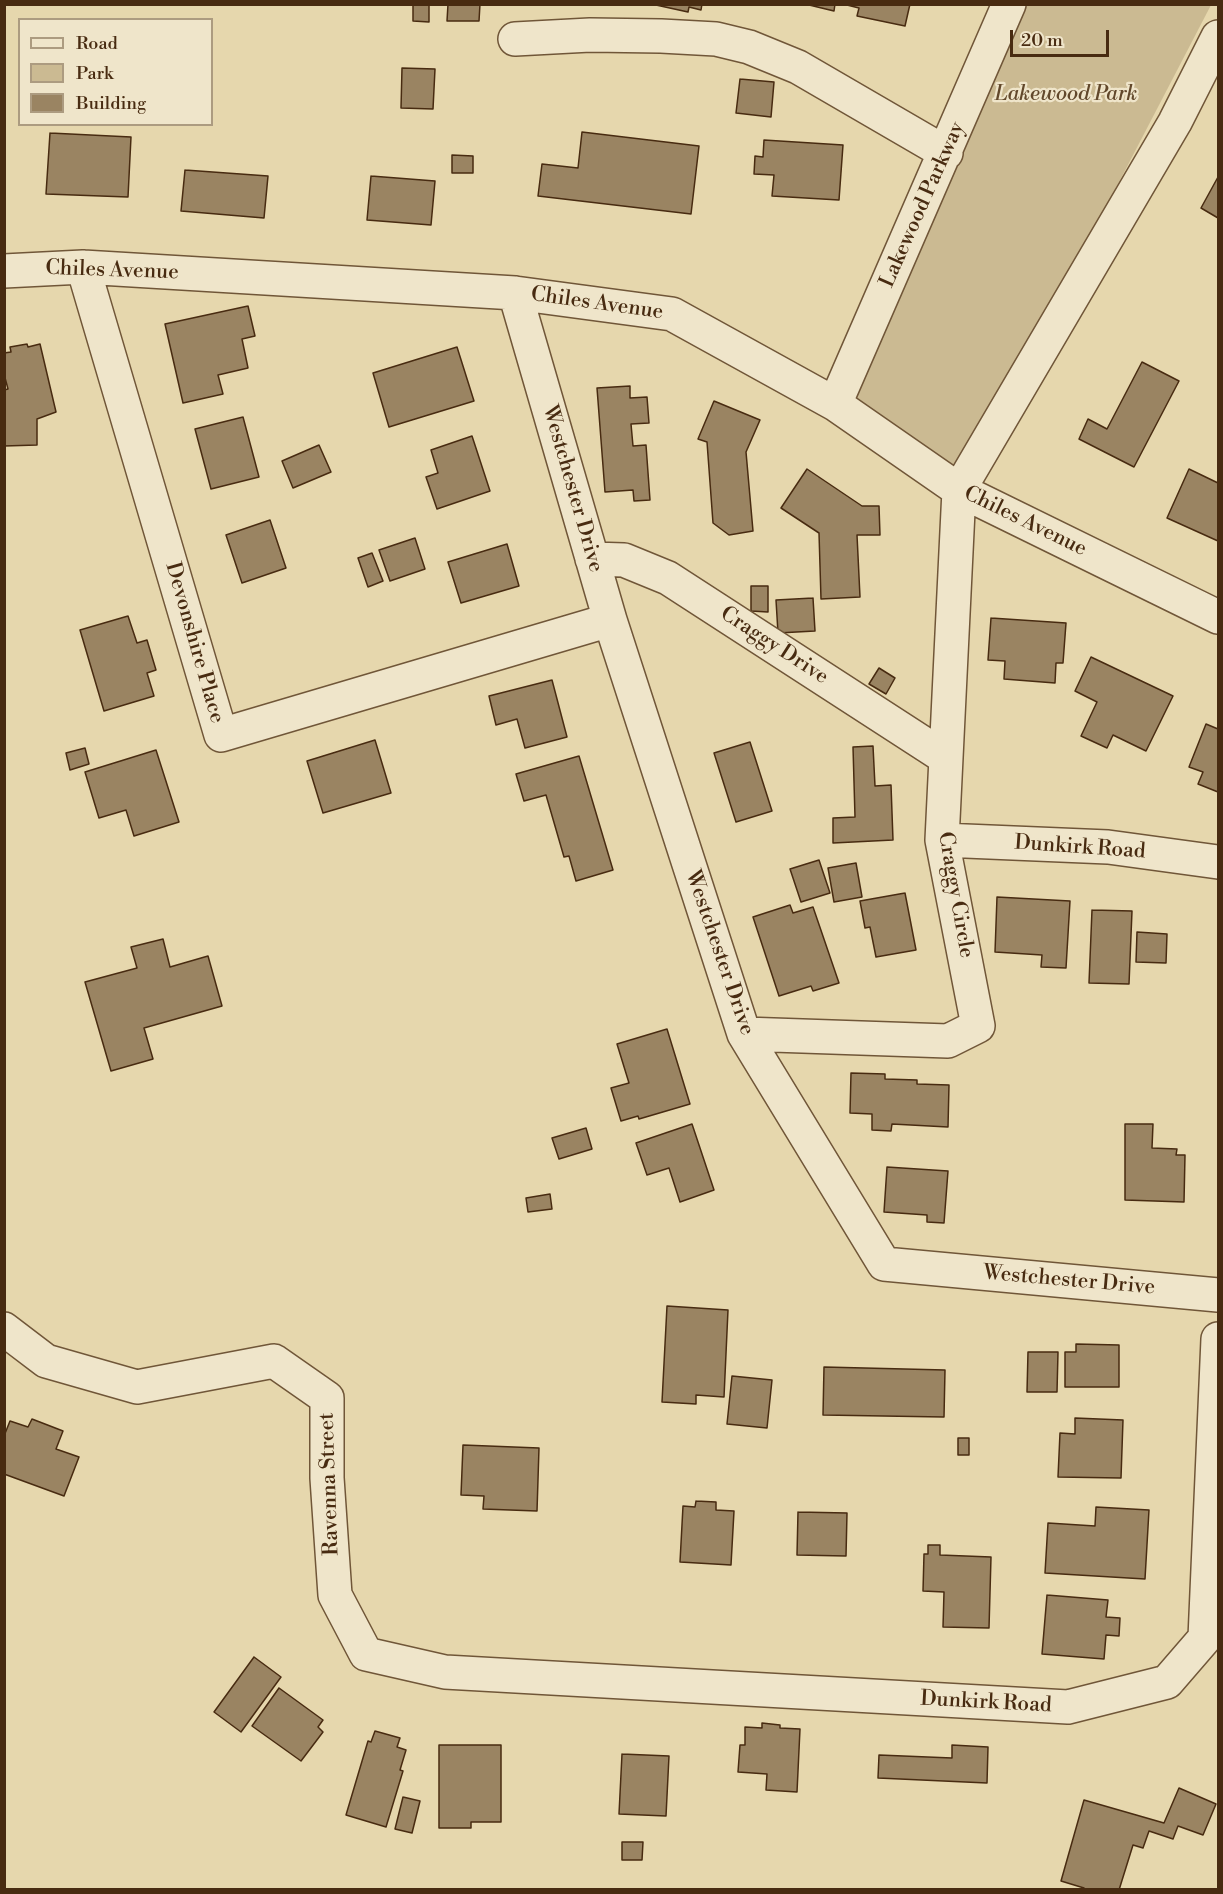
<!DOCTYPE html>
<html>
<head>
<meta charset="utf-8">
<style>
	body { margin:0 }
	#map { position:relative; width:1223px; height:1894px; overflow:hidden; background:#e6d7ad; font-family:"Libre Bodoni",serif }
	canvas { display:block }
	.frame { position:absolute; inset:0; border:6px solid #482b11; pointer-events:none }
	.legend { position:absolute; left:18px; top:18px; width:195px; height:108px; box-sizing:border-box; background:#efe5ca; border:2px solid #ac9b80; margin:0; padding:8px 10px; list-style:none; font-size:18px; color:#482b11 }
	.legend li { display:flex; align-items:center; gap:12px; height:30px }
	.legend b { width:30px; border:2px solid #ac9b80 }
	.scale { position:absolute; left:1010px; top:30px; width:99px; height:27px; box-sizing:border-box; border:3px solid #482b11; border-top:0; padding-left:8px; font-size:18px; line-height:21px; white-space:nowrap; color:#482b11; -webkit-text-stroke:4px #efe5ca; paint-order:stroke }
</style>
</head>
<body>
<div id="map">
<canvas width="1223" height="1894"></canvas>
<div class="frame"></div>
<ul class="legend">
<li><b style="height:8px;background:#efe5ca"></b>Road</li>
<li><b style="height:16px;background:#cbba92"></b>Park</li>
<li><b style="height:16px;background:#9a8462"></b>Building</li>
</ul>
<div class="scale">20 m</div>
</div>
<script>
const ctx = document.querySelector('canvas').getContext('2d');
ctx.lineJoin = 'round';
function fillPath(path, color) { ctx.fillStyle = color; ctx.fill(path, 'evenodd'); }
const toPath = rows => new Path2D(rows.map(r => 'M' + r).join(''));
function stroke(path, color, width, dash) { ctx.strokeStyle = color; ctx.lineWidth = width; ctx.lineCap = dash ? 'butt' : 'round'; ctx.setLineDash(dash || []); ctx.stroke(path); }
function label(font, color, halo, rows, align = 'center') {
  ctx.font = font + ' "Libre Bodoni",serif'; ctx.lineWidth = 4.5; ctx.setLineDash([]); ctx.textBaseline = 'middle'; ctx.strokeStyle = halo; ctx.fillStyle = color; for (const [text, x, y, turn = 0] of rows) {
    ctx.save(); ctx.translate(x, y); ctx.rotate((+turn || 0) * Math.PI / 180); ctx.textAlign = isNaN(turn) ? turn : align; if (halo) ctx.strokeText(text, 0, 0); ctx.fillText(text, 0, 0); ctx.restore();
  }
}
const green = toPath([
	[1009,5,1211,5,959,490,835,404]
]);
const building = toPath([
	[413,4,429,4,429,22,413,21,413,4],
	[448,4,480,4,479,21,447,21,448,4],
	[702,4,701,10,689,7,688,12,656,5,702,4],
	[805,4,835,4,834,11,805,4],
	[843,4,910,4,905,26,857,16,859,8,843,4],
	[402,68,435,69,433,109,401,108,402,68],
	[740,79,774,82,771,117,736,113,740,79],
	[582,132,699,146,691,214,538,196,542,164,578,168,582,132],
	[50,133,131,137,128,197,46,194,50,133],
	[764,140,843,145,839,200,772,196,774,175,754,174,755,156,763,157,764,140],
	[452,155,473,156,473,173,452,173,452,155],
	[185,170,268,176,264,218,181,211,185,170],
	[371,176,435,181,431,225,367,220,371,176],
	[1218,177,1218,218,1201,208,1218,177],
	[248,306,255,336,242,339,248,368,218,375,223,394,183,403,165,324,248,306],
	[27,344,28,347,40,344,56,412,37,419,37,445,4,446,4,390,8,389,4,374,4,353,11,352,10,347,27,344],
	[457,347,474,401,389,427,373,373,457,347],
	[1142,362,1179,381,1134,467,1079,439,1088,419,1107,429,1142,362],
	[630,386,630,398,647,397,649,423,631,424,633,446,646,445,650,500,634,501,633,490,605,492,597,388,630,386],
	[714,401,760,420,746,452,753,531,729,535,713,523,707,442,698,439,714,401],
	[243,417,259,477,211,489,195,429,243,417],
	[472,436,490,491,437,509,426,477,438,473,431,450,472,436],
	[319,445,331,472,293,488,282,461,319,445],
	[807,469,862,506,879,506,880,535,857,535,860,597,821,599,819,533,781,508,807,469],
	[1189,469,1218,483,1218,541,1167,518,1189,469],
	[270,520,286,568,242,583,226,535,270,520],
	[415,538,425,569,390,581,379,550,415,538],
	[507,544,519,586,461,603,448,562,507,544],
	[372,553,383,581,368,587,358,558,372,553],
	[751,586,768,586,768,612,751,611,751,586],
	[813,598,815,631,778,633,776,600,813,598],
	[128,616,137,643,147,640,156,670,147,673,154,696,104,711,80,630,128,616],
	[991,618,1066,623,1063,663,1056,663,1055,683,1004,679,1005,661,988,660,991,618],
	[1091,657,1173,696,1146,751,1113,735,1107,748,1081,736,1097,702,1075,691,1091,657],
	[879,668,895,678,886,694,869,684,879,668],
	[552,680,567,737,525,748,517,719,496,725,489,696,552,680],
	[1206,724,1218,729,1218,792,1198,784,1203,772,1189,767,1206,724],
	[375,740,391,793,323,813,307,761,375,740],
	[750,742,772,811,736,822,714,753,750,742],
	[873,746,875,786,891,785,893,840,833,843,833,818,855,817,853,747,873,746],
	[85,748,89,764,70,770,66,753,85,748],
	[156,750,179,822,134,836,126,810,99,818,85,772,156,750],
	[579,756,613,870,576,881,569,856,564,857,546,795,524,801,516,774,579,756],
	[819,860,830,893,801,902,790,869,819,860],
	[856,863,862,897,834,902,828,868,856,863],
	[905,893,916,950,876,957,870,927,865,928,860,901,905,893],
	[997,897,1070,901,1066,968,1041,967,1042,955,995,952,997,897],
	[790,905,793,913,813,907,839,983,813,991,811,986,779,996,753,917,790,905],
	[1092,910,1132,911,1129,984,1089,983,1092,910],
	[1137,932,1167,934,1166,963,1136,962,1137,932],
	[163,939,170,967,208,956,222,1006,144,1028,153,1059,111,1071,85,982,137,968,131,947,163,939],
	[667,1029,690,1104,639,1119,638,1116,621,1121,611,1088,629,1083,617,1044,667,1029],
	[851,1073,885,1074,885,1079,917,1080,917,1084,949,1085,948,1127,892,1124,891,1131,872,1130,872,1114,850,1113,851,1073],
	[692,1124,714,1190,680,1202,669,1168,647,1175,636,1143,692,1124],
	[1125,1124,1153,1124,1152,1148,1177,1149,1176,1155,1185,1155,1184,1202,1125,1200,1125,1124],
	[586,1128,592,1149,559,1159,552,1138,586,1128],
	[887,1167,948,1171,944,1223,927,1222,927,1215,884,1212,887,1167],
	[550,1194,552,1209,528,1212,526,1198,550,1194],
	[667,1306,728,1310,724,1397,696,1395,696,1404,662,1402,667,1306],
	[1076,1344,1119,1345,1119,1387,1065,1387,1065,1352,1076,1352,1076,1344],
	[1028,1352,1058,1352,1057,1392,1027,1392,1028,1352],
	[824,1367,945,1370,944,1417,823,1415,824,1367],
	[732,1376,772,1380,767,1428,727,1424,732,1376],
	[1075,1418,1123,1420,1121,1478,1058,1477,1060,1433,1075,1434,1075,1418],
	[32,1419,63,1431,56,1449,79,1457,64,1496,4,1474,4,1436,10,1421,28,1427,32,1419],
	[958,1438,969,1438,969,1455,958,1455,958,1438],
	[463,1445,539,1448,537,1511,483,1509,484,1496,461,1495,463,1445],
	[696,1501,716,1502,716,1510,734,1511,731,1565,680,1562,683,1506,695,1507,696,1501],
	[1096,1507,1149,1510,1145,1579,1045,1573,1048,1523,1095,1526,1096,1507],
	[798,1512,847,1513,846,1556,797,1555,798,1512],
	[928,1545,940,1545,940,1555,991,1557,989,1628,943,1627,944,1592,923,1591,924,1554,928,1554,928,1545],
	[1047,1595,1108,1600,1106,1617,1120,1618,1119,1636,1106,1635,1104,1659,1042,1654,1047,1595],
	[254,1657,281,1677,241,1732,214,1712,254,1657],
	[279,1688,323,1720,318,1727,323,1732,301,1761,252,1726,279,1688],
	[762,1723,780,1725,780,1728,800,1729,797,1792,766,1790,767,1774,738,1772,740,1745,745,1745,745,1727,762,1728,762,1723],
	[375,1731,400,1738,397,1747,406,1750,400,1770,403,1771,386,1827,346,1815,368,1741,371,1742,375,1731],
	[439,1745,501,1745,501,1822,471,1822,471,1828,439,1828,439,1745],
	[952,1745,988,1747,987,1783,878,1778,879,1755,952,1758,952,1745],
	[622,1754,669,1756,666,1816,619,1814,622,1754],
	[1179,1788,1216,1804,1203,1835,1178,1826,1173,1839,1149,1831,1143,1848,1133,1845,1119,1890,1084,1890,1084,1888,1061,1881,1084,1800,1164,1823,1179,1788],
	[403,1797,420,1801,412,1833,395,1829,403,1797],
	[622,1842,643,1842,642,1860,622,1860,622,1842]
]);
const minor = toPath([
	[515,39,590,35,661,36,716,39,749,47,798,67,946,153],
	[83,267,221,735,610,620],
	[4,271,83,267,515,293,672,314,835,404,959,490,1218,617],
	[515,293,610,620,744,1034,884,1264,1218,1295],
	[835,404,1009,4],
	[592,559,624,560,668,578,946,758],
	[942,840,1108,847,1218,862],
	[744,1034,948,1041,978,1026,942,840,959,490,1175,122,1218,37],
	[4,1329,46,1361,137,1387,274,1361,327,1398,327,1478,335,1595,366,1654,445,1672,1068,1707,1167,1682,1205,1638,1218,1339]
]);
const parkNames = [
	["Lakewood Park",1066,95]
];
const streetNames = [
	["Lakewood Parkway",923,205,-66],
	["Chiles Avenue",112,271,2],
	["Chiles Avenue",597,304,8],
	["Westchester Drive",572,489,74],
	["Chiles Avenue",1025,522,26],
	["Devonshire Place",194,643,74],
	["Craggy Drive",774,646,33],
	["Dunkirk Road",1080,848,4],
	["Craggy Circle",955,895,80],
	["Westchester Drive",719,953,71],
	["Westchester Drive",1069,1281,5],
	["Ravenna Street",330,1484,-92],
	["Dunkirk Road",986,1703,3]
];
fillPath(green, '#cbba92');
fillPath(building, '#9a8462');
stroke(building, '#482b11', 1.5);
stroke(minor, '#705638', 36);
stroke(minor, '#efe5ca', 33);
label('italic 21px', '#62482b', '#efe5ca', parkNames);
label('21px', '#482b11', '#efe5ca', streetNames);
</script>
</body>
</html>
